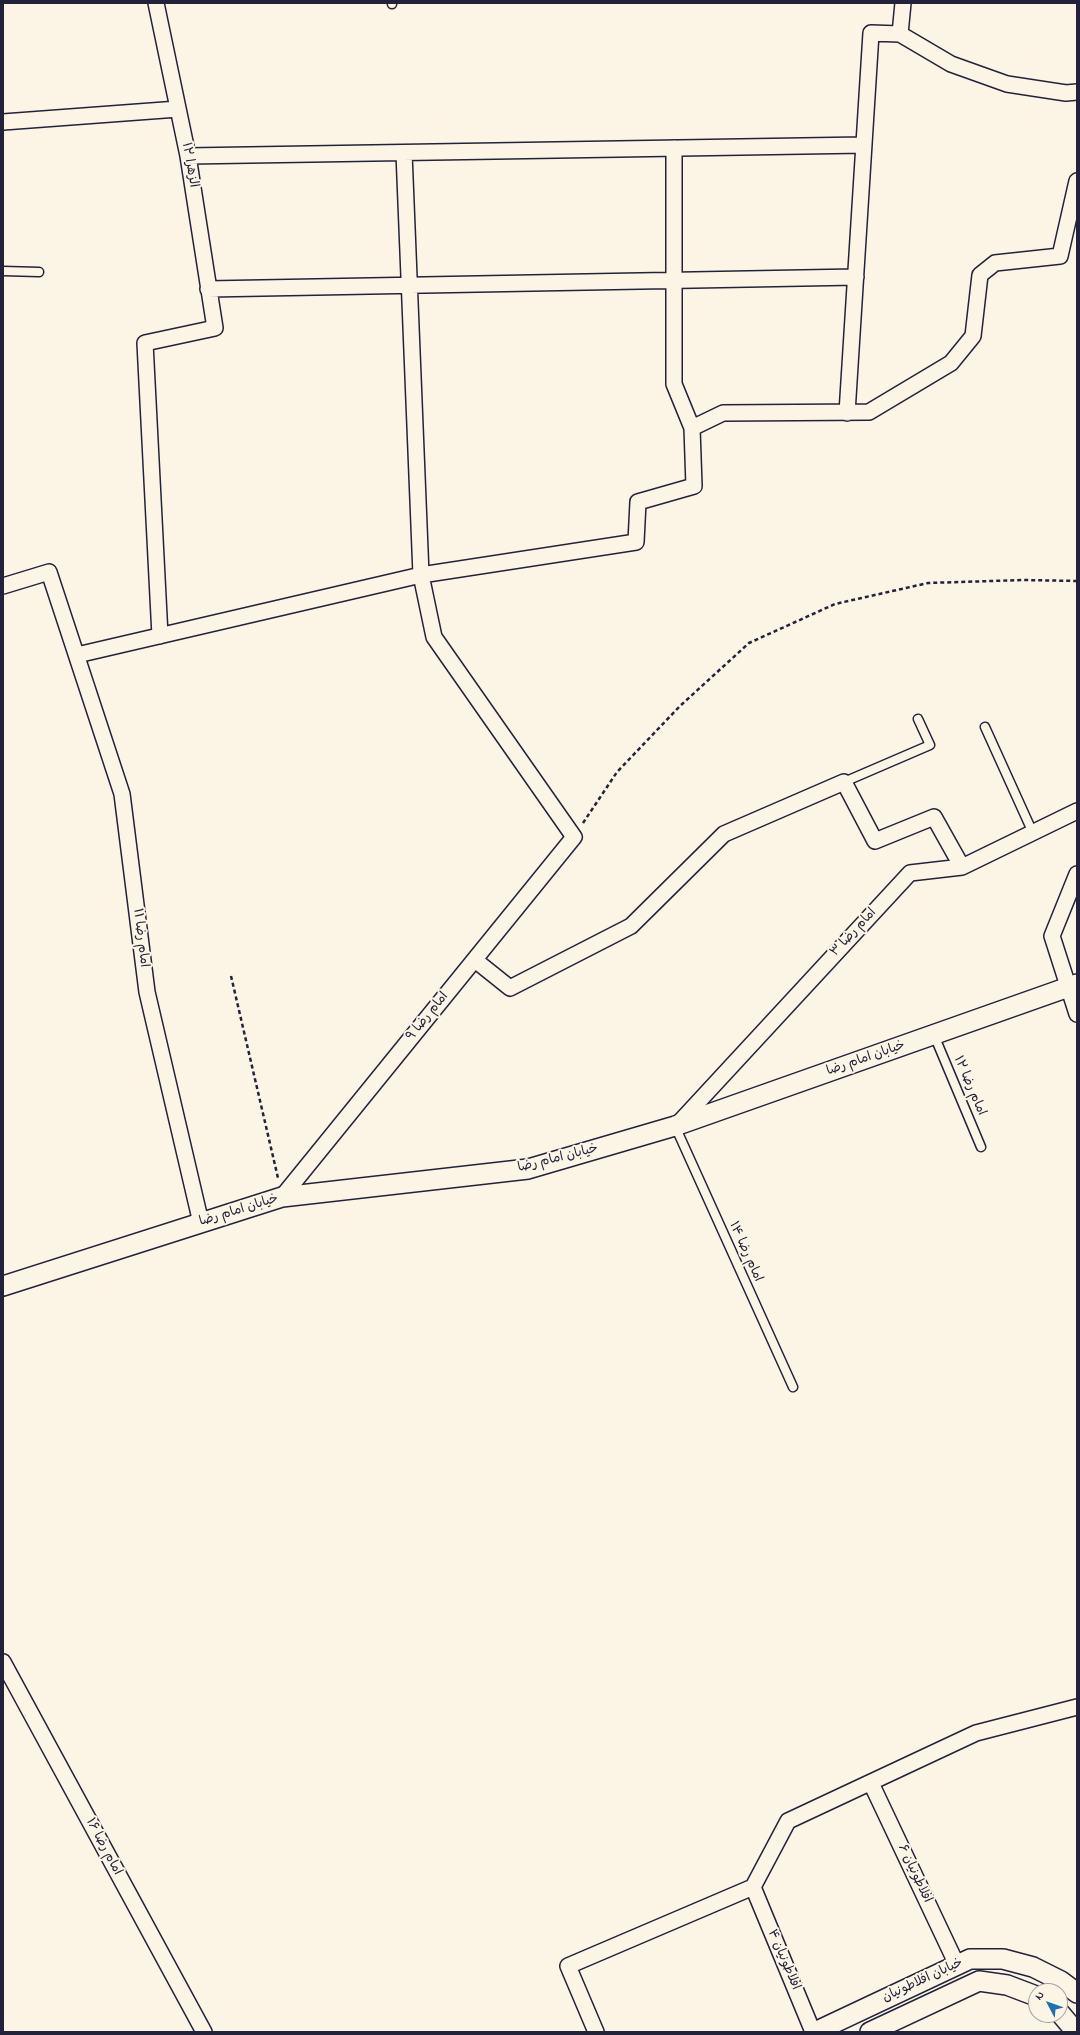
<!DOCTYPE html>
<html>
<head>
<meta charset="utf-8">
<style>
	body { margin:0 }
	#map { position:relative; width:1080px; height:2035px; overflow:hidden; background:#fcf5e5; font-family:"Indie Flower",sans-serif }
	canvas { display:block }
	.frame { position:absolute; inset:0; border:4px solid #22223b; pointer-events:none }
	.north { position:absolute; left:1028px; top:1983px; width:40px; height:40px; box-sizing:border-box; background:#fcf5e5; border:1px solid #a5a1a1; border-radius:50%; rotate:311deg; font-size:11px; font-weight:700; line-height:16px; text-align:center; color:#22223b }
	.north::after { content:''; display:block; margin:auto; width:14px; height:18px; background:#1f6fb2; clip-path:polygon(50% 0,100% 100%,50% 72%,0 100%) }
</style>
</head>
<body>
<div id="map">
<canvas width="1080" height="2035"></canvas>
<div class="frame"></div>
<div class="north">N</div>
</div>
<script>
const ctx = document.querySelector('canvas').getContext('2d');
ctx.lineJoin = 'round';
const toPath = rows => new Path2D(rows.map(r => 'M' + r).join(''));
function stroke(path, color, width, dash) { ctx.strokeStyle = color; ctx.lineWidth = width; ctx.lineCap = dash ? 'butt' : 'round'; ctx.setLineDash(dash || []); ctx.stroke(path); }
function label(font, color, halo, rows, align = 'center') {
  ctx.font = font + ' "Indie Flower","Playpen Sans Arabic",sans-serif'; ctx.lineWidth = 4; ctx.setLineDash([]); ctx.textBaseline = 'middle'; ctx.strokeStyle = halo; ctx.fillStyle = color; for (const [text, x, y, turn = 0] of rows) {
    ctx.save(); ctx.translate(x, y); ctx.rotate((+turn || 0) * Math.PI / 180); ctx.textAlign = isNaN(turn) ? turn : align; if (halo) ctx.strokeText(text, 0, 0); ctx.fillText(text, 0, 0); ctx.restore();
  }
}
const path = toPath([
	[583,823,617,772,680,706,749,643,835,604,928,583,1023,580,1077,581],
	[231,976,278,1178]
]);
const service = toPath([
	[392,3,392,4],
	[3,271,39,272],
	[985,727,1033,833],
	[844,782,930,745,918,719],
	[934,1035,981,1147],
	[675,1126,793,1387]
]);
const minor = toPath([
	[156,3,188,156,215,328,145,343,160,636],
	[900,34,903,3],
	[3,122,178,109],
	[188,156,864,145],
	[208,289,856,277],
	[847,413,871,33,900,34,951,64,1007,84,1066,93,1077,92],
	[692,428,723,413,869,412,951,363,973,336,980,275,995,263,1060,256,1077,181],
	[3,586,49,572,122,794,147,992,201,1223],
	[77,655,421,575,636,542,638,502,694,486,692,428,674,384,674,148],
	[1077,874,1052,936,1077,1014],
	[475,960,510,988,631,926,724,834,844,782,875,841,934,817,962,867],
	[676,1126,910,873,962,867,1077,811],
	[282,1197,574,837,434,637,421,575,404,153],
	[3,1662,204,2032],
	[871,1783,957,1965],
	[753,1887,813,2032],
	[596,2032,568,1966,753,1887,788,1821,976,1733,1077,1707]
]);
const tertiary = toPath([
	[3,1286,282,1197,528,1169,675,1126,1077,984],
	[1060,2013,1076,2032],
	[815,2032,970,1959,1003,1959,1033,1967,1061,1981,1077,1993],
	[870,2032,979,1981,1007,1985,1036,1996]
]);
const streetNames = [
	["الزهرا ۱۲",189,165,80],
	["امام رضا ۳",854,933,-47],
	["امام رضا ۱۱",140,938,83],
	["امام رضا ۹",428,1017,-51],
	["خیابان امام رضا",866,1059,-19],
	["امام رضا ۱۲",969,1086,67],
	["خیابان امام رضا",558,1159,-14],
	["خیابان امام رضا",239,1211,-17],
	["امام رضا ۱۴",745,1252,66],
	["امام رضا ۱۶",103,1847,62],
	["افلاطونیان ۶",914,1874,65],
	["افلاطونیان ۴",783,1960,67],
	["خیابان افلاطونیان",923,1981,-25]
];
stroke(service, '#22223b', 11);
stroke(minor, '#22223b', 18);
stroke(tertiary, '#22223b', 22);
stroke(path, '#22223b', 2.5, [4, 3]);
stroke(service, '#fcf5e5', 8);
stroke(minor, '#fcf5e5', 15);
stroke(tertiary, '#fcf5e5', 19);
label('13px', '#22223b', '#fcf5e5', streetNames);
</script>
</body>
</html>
